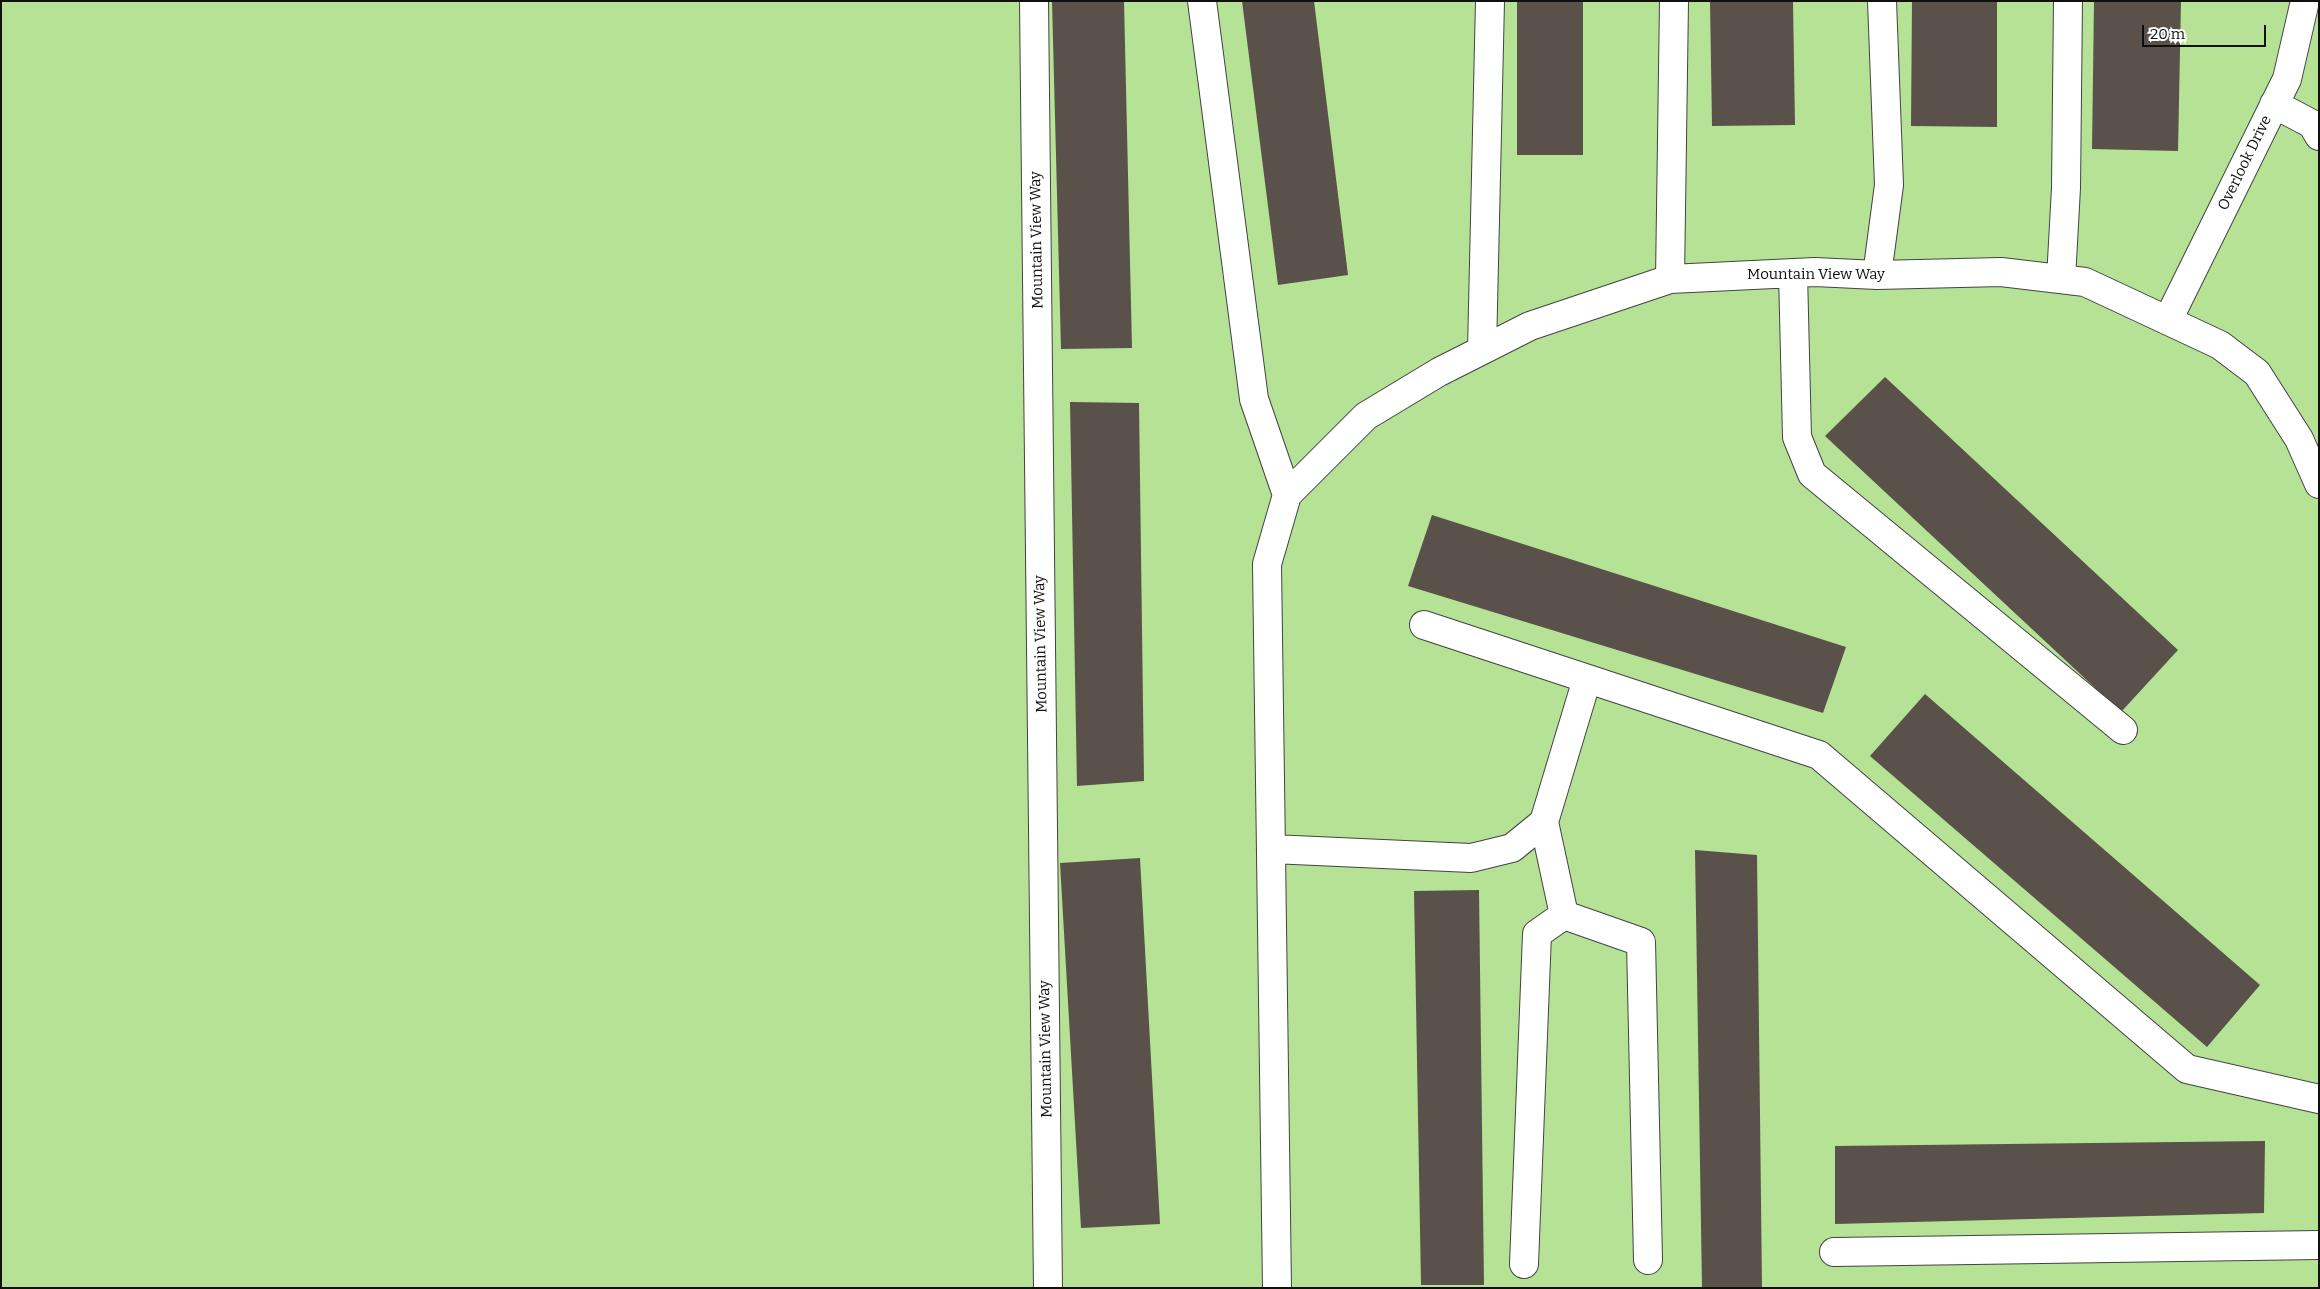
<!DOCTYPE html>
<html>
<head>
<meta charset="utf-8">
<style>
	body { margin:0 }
	#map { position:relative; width:2320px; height:1289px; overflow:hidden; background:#fffdf3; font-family:Bitter,serif }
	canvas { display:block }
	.frame { position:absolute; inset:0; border:2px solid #101010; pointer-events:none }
	.scale { position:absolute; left:2142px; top:25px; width:124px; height:22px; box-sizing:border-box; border:2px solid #101010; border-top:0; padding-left:6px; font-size:15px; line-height:18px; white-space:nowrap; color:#101010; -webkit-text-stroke:4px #fff; paint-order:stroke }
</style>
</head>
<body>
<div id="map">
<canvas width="2320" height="1289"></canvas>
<div class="frame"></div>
<div class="scale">20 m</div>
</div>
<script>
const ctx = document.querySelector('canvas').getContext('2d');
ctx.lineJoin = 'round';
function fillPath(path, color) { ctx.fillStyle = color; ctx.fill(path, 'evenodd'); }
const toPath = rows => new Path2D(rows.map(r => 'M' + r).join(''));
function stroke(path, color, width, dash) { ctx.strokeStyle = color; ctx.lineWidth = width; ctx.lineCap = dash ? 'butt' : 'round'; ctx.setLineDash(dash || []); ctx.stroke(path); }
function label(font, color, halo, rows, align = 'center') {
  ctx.font = font + ' Bitter,serif'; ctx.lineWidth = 5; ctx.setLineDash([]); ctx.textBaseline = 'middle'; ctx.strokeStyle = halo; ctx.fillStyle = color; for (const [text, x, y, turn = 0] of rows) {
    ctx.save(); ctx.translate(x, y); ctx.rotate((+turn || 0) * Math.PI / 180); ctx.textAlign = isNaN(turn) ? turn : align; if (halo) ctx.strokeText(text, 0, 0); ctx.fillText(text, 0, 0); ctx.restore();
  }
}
const forest = toPath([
	[1,1,2319,1,2319,1288,1,1288]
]);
const building = toPath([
	[1052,1,1124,1,1132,348,1061,349],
	[1242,1,1314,1,1348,275,1278,285],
	[1517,1,1583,1,1583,155,1517,155],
	[1710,1,1793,1,1795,125,1712,126],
	[1912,1,1997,1,1997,127,1911,126],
	[2094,1,2181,1,2178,151,2092,149],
	[1885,377,2178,650,2121,712,1825,436],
	[1070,402,1139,403,1144,781,1077,786],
	[1432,515,1846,647,1823,713,1408,586],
	[1925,694,2260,985,2207,1047,1870,756],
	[1695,850,1757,855,1762,1288,1702,1288],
	[1140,858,1160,1224,1081,1228,1060,863],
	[1479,890,1484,1285,1421,1285,1414,891],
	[2265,1141,2264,1213,1835,1224,1835,1146]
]);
const minor = toPath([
	[1034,1,1048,1288],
	[1202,1,1254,399,1287,495],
	[2274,104,2312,124,2319,136],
	[1793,273,1797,437,1812,474,2123,730],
	[1877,275,1889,185,1882,1],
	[1670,279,1674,1],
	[2061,279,2066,188,2068,1],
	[2168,320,2287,79,2305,1],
	[1482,350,1490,1],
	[1424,625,1819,755,2187,1069,2319,1099],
	[1272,849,1471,858,1512,848,1544,822],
	[1564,915,1641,942,1648,1260],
	[1834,1252,2319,1245],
	[1524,1264,1537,934,1564,915,1544,822,1587,679],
	[1277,1288,1267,564,1287,495,1366,416,1439,372,1530,326,1670,279,1815,272,1877,275,2001,272,2085,282,2220,345,2257,373,2299,439,2319,484]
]);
const streetNames = [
	["Overlook Drive",2245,163,-64],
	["Mountain View Way",1037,240,-91],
	["Mountain View Way",1816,275],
	["Mountain View Way",1041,644,-91],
	["Mountain View Way",1046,1049,-91]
];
fillPath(forest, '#b5e294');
fillPath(building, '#5a514b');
stroke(minor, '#434343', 30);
stroke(minor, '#fff', 28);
label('15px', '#101010', '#fff', streetNames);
</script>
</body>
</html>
